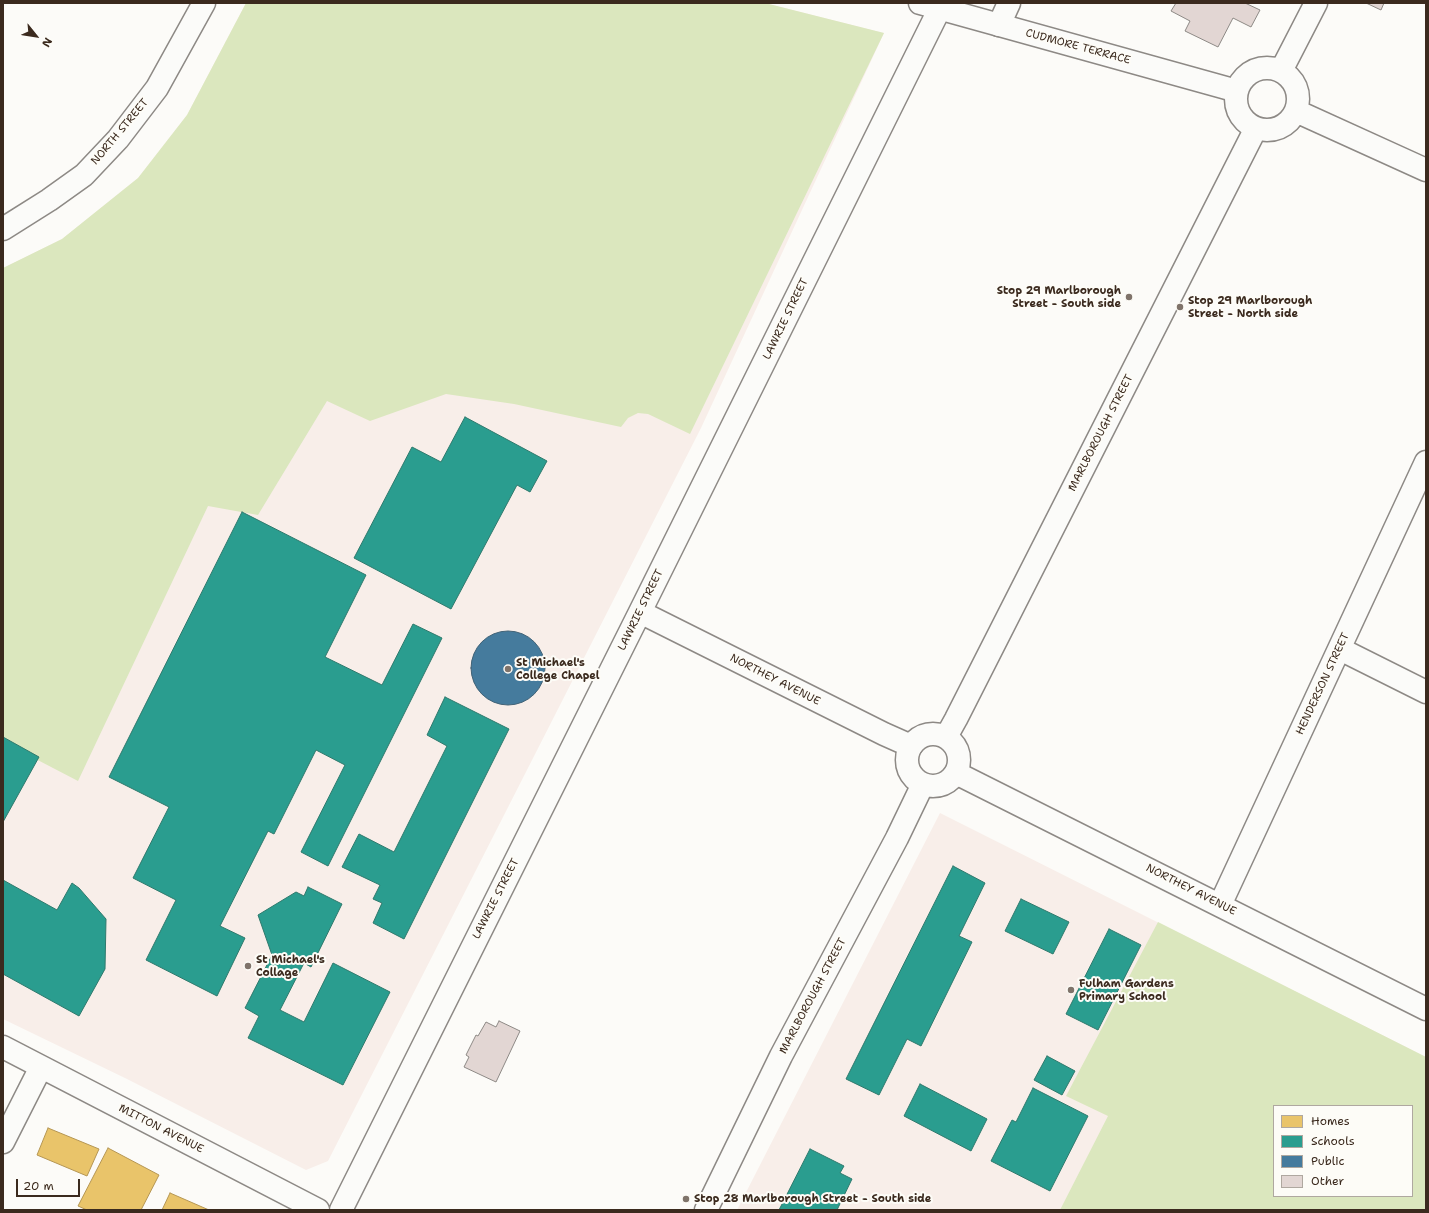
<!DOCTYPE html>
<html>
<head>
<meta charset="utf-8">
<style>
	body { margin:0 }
	#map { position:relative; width:1429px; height:1213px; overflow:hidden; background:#fcfbf8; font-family:"Shantell Sans",sans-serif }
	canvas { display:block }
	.frame { position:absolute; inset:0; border:4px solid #3b2a1e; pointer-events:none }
	.legend { position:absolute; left:1273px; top:1105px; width:140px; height:92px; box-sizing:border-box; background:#fdfcf7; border:1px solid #afa8a0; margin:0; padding:5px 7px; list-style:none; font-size:12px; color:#3b2a1e }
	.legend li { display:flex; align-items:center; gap:8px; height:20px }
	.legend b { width:20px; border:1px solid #afa8a0 }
	.north { position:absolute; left:16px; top:16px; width:40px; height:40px; -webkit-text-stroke:3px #fdfcf7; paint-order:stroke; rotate:120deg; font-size:11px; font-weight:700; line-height:16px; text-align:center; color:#3b2a1e }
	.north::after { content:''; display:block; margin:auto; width:14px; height:18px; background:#3b2a1e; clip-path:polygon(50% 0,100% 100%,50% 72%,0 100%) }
	.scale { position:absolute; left:16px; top:1179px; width:64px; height:18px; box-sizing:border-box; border:2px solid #3b2a1e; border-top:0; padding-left:5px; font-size:12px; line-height:14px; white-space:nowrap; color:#3b2a1e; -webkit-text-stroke:3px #fdfcf7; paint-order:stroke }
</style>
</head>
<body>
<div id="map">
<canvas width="1429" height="1213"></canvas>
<div class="frame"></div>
<ul class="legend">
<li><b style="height:11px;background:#e9c46a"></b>Homes</li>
<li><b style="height:11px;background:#2a9d8f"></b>Schools</li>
<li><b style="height:11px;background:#457b9d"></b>Public</li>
<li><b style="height:11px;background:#e2d6d3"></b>Other</li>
</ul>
<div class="north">N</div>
<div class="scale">20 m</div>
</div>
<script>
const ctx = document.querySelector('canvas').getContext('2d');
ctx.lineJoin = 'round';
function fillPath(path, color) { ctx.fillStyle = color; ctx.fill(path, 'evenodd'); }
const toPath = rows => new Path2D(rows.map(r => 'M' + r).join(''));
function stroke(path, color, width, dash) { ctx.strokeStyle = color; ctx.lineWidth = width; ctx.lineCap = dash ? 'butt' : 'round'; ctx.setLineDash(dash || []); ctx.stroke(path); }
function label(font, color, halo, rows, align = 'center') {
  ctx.font = font + ' "Shantell Sans",sans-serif'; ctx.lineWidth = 4; ctx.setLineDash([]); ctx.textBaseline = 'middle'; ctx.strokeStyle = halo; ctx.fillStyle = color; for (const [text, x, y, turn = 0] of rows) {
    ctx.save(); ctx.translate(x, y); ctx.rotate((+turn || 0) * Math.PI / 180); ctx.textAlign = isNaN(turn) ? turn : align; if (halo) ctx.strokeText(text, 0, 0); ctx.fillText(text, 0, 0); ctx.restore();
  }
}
const built = toPath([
	[246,3,765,3,884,33,701,428,328,1161,306,1170,127,1079,3,1019,3,268,62,239,138,178,187,115],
	[940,813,1426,1057,1426,1210,737,1210],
	[1274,1106,1412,1106,1412,1196,1274,1196]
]);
const green = toPath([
	[246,3,765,3,884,33,690,434,648,414,638,413,628,418,621,427,514,404,446,394,370,421,327,401,258,515,208,506,78,781,3,742,3,268,62,239,138,178,187,115],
	[1158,922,1426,1057,1426,1210,1060,1210,1108,1116,1066,1096],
	[1274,1106,1412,1106,1412,1196,1274,1196]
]);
const homes = toPath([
	[48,1128,99,1149,87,1176,37,1155,48,1128],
	[108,1148,159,1175,141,1210,87,1210,78,1206,108,1148],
	[170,1193,209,1210,162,1210,170,1193]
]);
const schools = toPath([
	[465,417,547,461,530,492,517,485,451,609,354,558,412,447,441,462,465,417],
	[242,512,366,575,325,657,382,685,413,624,442,638,328,866,301,852,345,765,316,750,274,834,268,831,220,926,245,938,217,996,146,960,176,900,133,878,169,807,109,777,242,512],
	[445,697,509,729,404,939,373,923,382,903,373,899,380,885,342,867,359,834,394,852,447,746,427,735,445,697],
	[3,737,39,757,3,822,3,737],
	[953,866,985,883,959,936,972,942,921,1046,907,1039,879,1095,846,1079,953,866],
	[3,880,57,910,72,883,79,888,106,919,105,969,79,1016,3,974,3,880],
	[308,887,342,904,311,967,304,963,280,1010,304,1022,333,963,390,992,343,1085,248,1038,259,1016,245,1008,272,955,258,915,296,892,304,896,308,887],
	[1021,899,1069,922,1053,954,1005,931,1021,899],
	[1109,929,1141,945,1098,1030,1066,1014,1109,929],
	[1047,1056,1075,1071,1062,1095,1034,1080,1047,1056],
	[920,1084,987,1119,971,1151,904,1116,920,1084],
	[1033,1088,1088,1116,1050,1191,991,1161,1012,1120,1016,1122,1033,1088],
	[810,1149,844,1166,840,1173,852,1179,837,1210,779,1210,810,1149]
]);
const public = toPath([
	'471 668a37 37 0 1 1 74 0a37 37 0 1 1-74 0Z'
]);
const building = toPath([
	[1176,3,1245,3,1260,10,1251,27,1233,18,1218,47,1185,31,1190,21,1171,11,1176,3],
	[1366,3,1384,3,1381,10,1366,3],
	[499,1021,520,1031,496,1082,464,1067,469,1057,466,1055,476,1035,478,1036,486,1022,496,1027,499,1021]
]);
const street = toPath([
	[999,25,1009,3],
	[3,229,49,200,84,175,118,139,157,88,204,3],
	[640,612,884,734,911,746],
	[1340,649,1426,692],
	[956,773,1426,1009],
	[1220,905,1426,462],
	[3,1047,318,1210],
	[3,1142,41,1067],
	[341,1210,640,612,940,8]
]);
const secondary = toPath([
	[920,3,1237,91],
	'1236 99a31 31 0 1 1 62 0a31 31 0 1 1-62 0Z',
	[1281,71,1316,3],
	[1296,111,1426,170],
	'907 760a26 26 0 1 1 52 0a26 26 0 1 1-52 0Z',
	[946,737,956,719,1256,128],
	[706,1210,781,1056,897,838,923,784]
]);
const markers = [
	[1129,297,4,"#7f736a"],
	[1180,307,4,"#7f736a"],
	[508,669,4,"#7f736a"],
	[248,966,4,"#7f736a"],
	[1071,990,4,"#7f736a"],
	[686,1199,4,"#7f736a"]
];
const streetNames = [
	["CUDMORE TERRACE",1078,47,15],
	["NORTH STREET",120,132,-50],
	["LAWRIE STREET",786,319,-64],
	["MARLBOROUGH STREET",1101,433,-63],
	["LAWRIE STREET",641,610,-64],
	["NORTHEY AVENUE",775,680,27],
	["HENDERSON STREET",1323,684,-65],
	["NORTHEY AVENUE",1191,890,27],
	["LAWRIE STREET",496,899,-63],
	["MARLBOROUGH STREET",813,996,-62],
	["MITTON AVENUE",161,1129,27]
];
const poiNames = [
	["Stop 29 Marlborough",1121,291,"right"],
	["Street - South side",1121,304,"right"],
	["Stop 29 Marlborough",1188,301],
	["Street - North side",1188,314],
	["St Michael's",516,663],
	["College Chapel",516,676],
	["St Michael's",256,960],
	["Collage",256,973],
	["Fulham Gardens",1079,984],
	["Primary School",1079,997],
	["Stop 28 Marlborough Street - South side",694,1199]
];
fillPath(built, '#f8eee9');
fillPath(green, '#dbe7be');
fillPath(homes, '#e9c46a');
stroke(homes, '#b59653', 1);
fillPath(schools, '#2a9d8f');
stroke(schools, '#2f7a6d', 1);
fillPath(public, '#457b9d');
stroke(public, '#426377', 1);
fillPath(building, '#e2d6d3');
stroke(building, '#8d8985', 1);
stroke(street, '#8d8985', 25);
stroke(secondary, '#8d8985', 25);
stroke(street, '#fbfbf9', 22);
stroke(secondary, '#fbfbf9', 22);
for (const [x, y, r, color] of markers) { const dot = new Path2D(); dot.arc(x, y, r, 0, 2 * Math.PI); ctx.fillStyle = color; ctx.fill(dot); stroke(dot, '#fdfcf7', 1.5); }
label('11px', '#3b2a1e', '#fdfcf7', streetNames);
label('bold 11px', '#3b2a1e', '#fdfcf7', poiNames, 'left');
</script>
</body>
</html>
